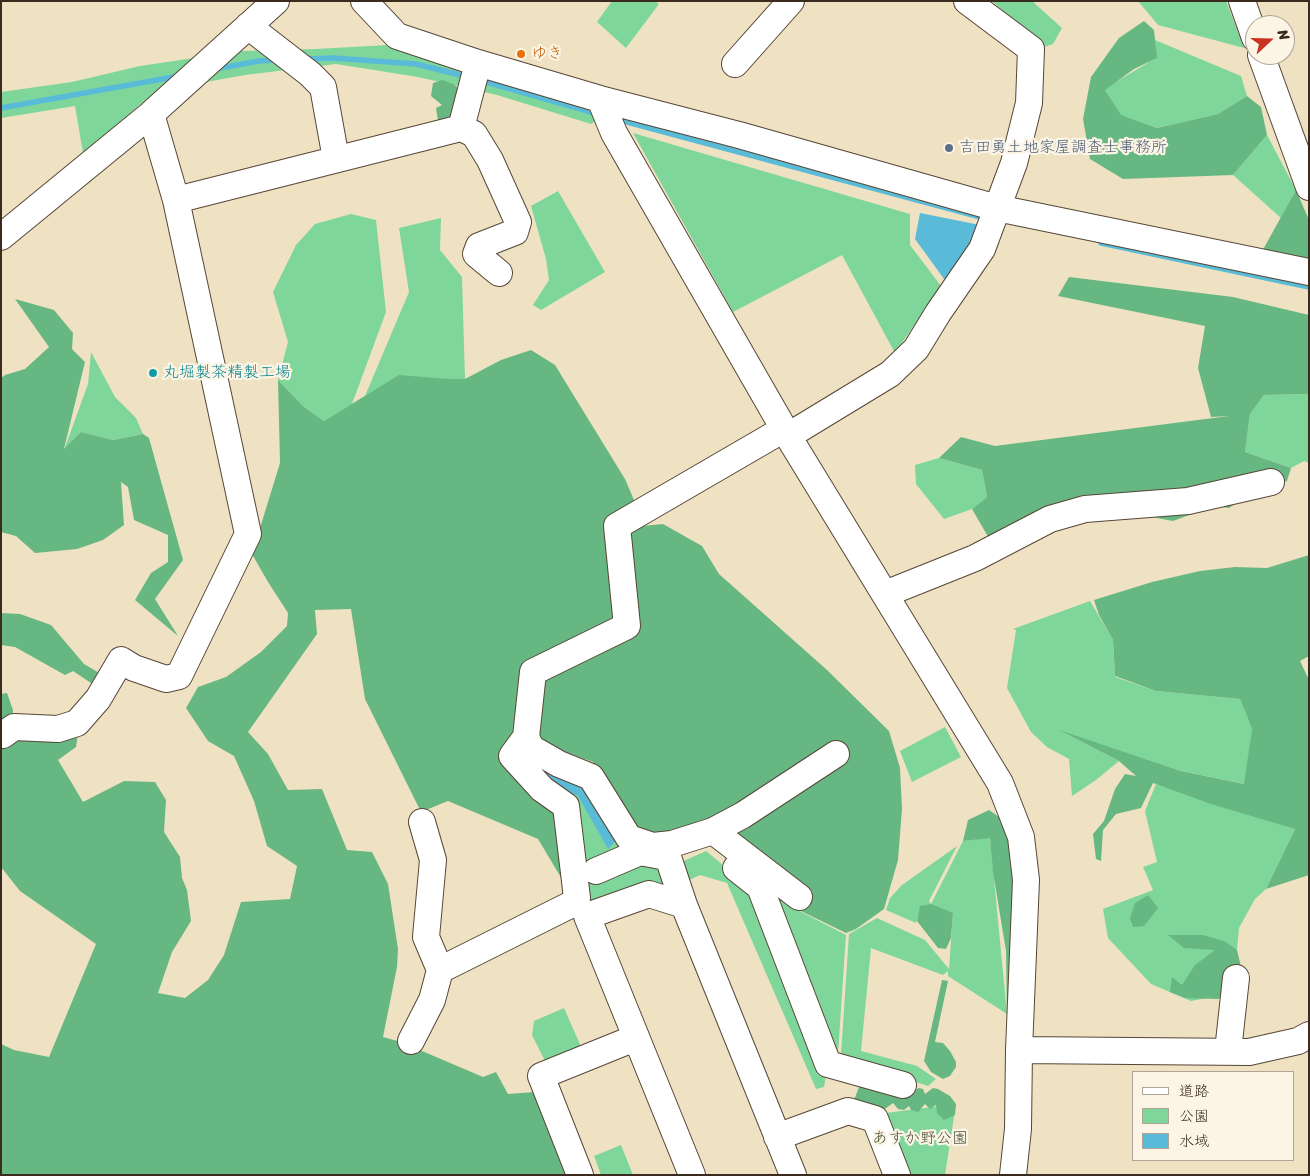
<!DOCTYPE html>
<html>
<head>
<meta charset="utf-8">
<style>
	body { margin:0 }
	#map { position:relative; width:1310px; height:1176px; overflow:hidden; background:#efe2c3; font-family:Sriracha,"Klee One",sans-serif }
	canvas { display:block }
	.frame { position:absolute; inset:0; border:2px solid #3b2a1e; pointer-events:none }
	.legend { position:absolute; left:1132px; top:1071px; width:162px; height:90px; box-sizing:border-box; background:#fcf5e5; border:1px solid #afa495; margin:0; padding:6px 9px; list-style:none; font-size:15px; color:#3b2a1e }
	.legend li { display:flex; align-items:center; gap:10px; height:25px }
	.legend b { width:25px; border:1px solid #afa495 }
	.north { position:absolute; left:1245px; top:15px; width:50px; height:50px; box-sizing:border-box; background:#fcf5e5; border:1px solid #afa495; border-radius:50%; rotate:69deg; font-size:14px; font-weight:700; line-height:20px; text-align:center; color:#3b2a1e }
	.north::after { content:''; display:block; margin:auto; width:18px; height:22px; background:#c8321e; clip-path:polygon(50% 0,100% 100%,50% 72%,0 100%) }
</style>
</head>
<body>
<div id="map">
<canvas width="1310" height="1176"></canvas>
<div class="frame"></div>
<ul class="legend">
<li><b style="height:6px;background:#fff"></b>道路</li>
<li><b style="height:14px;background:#7fd69a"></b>公園</li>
<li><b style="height:14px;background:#59bbd7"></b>水域</li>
</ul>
<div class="north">N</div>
</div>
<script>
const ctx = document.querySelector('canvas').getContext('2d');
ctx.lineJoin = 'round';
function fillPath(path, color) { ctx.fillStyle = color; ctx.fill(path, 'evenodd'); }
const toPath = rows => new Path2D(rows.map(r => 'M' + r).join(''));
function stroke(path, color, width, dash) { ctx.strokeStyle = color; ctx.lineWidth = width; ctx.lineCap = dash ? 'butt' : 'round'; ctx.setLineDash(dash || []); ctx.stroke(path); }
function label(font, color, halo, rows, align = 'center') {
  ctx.font = font + ' Sriracha,"Klee One",sans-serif'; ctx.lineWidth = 4.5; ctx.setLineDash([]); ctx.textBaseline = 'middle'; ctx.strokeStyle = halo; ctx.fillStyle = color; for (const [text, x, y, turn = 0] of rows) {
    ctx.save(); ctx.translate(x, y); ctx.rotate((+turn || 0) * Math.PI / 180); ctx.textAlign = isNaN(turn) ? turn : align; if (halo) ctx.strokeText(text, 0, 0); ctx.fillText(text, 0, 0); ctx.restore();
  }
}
const green = toPath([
	[612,1,655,1,659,4,626,48,597,22],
	[992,1,1032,1,1062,28,1053,44,1044,47],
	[1138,1,1226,1,1244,48,1158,25],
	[1155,40,1241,76,1247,96,1218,114,1157,128,1120,115,1104,89,1156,58],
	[389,45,588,104,600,118,591,124,497,95,418,77,336,64,245,75,156,91,83,153,75,106,1,118,1,92,72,82,140,66,241,51,315,49],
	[633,133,910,214,910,245,941,286,895,353,842,255,733,312],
	[1267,135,1296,190,1281,218,1233,175],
	[558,191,605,272,541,310,533,305,549,280,546,259,531,206],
	[351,214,376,220,386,312,352,404,324,421,304,407,278,380,288,342,273,292,296,245,315,224],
	[441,218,440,250,462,277,465,379,435,378,365,396,409,292,399,228],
	[91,352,115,397,136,418,143,434,113,440,81,432,64,450,88,384],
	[1309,394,1309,463,1304,461,1291,468,1245,452,1250,414,1264,395],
	[939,458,982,470,987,497,972,509,944,519,916,484,915,465],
	[1090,601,1113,640,1115,677,1156,691,1240,699,1252,729,1245,784,1181,771,1063,732,1119,761,1096,780,1072,796,1069,759,1047,747,1031,732,1007,688,1016,630,1013,629],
	[945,727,961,757,912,782,900,751],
	[526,737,679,863,706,851,757,893,828,1064,824,1087,816,1089,727,883,700,875,668,890,584,903],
	[1156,784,1295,829,1266,889,1255,899,1239,928,1237,950,1229,994,1191,1001,1151,984,1108,938,1103,909,1153,890,1143,867,1157,862,1145,811],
	[990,837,1007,1014,948,976,948,971,943,975,871,948,861,1051,917,1066,936,1079,928,1086,848,1059,841,1055,849,934,877,918,925,940,949,969,953,913,921,906,916,923,886,910,890,898,902,885,957,846,929,901,931,904,963,841],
	[772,897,846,935,838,1054],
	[564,1008,582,1049,546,1063,532,1035,534,1021],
	[956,1104,945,1175,901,1175,878,1114],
	[621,1145,633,1175,601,1175,594,1156]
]);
const forest = toPath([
	[1144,21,1154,30,1157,58,1134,69,1105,90,1121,115,1157,128,1218,114,1247,96,1261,107,1267,135,1233,175,1123,179,1090,159,1083,119,1091,77,1119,38],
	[442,80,453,84,462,91,463,97,454,102,453,114,457,120,438,121,436,108,442,105,431,96,433,83],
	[1296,190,1309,220,1309,264,1260,255],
	[1069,277,1233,297,1309,315,1309,394,1264,395,1250,414,1245,452,1291,468,1287,481,1248,495,1229,508,1214,506,1173,521,1157,518,1135,503,994,547,972,509,987,497,982,470,939,458,961,437,995,446,1229,416,1211,417,1198,368,1205,326,1058,296],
	[15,299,54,310,73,333,72,349,85,362,64,449,81,432,113,440,143,434,149,438,183,560,155,599,178,636,135,600,151,573,168,562,168,535,134,520,128,487,121,482,124,525,103,540,77,549,35,553,16,536,1,532,1,378,5,375,25,369,49,347],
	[531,350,555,365,625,479,637,507,607,525,624,622,527,670,510,758,563,804,575,901,538,839,448,801,421,812,365,699,351,609,315,610,317,634,248,732,268,754,288,790,322,789,347,850,372,852,388,884,398,949,397,967,383,1037,401,1042,483,1077,496,1072,508,1094,534,1092,568,1175,1,1175,1,1044,14,1050,49,1057,96,944,20,891,1,867,1,750,17,735,78,734,76,747,58,760,83,802,124,781,155,782,166,800,164,832,180,857,182,878,187,890,191,921,172,952,158,993,185,998,208,980,224,955,241,902,290,899,297,866,267,846,254,801,234,756,208,741,186,708,198,687,226,677,261,652,287,626,288,613,268,582,252,554,280,463,278,380,304,407,324,421,399,375,435,378,465,379,501,360],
	[663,524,702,546,719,574,827,670,889,731,900,768,902,809,898,860,884,909,856,929,846,933,772,897,724,838,636,841,593,762,532,740,543,675,637,632,629,535,642,526],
	[1309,555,1309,656,1300,661,1309,680,1309,875,1266,889,1295,829,1211,804,1153,783,1141,808,1116,814,1103,830,1101,861,1096,859,1093,834,1104,821,1115,789,1125,774,1136,776,1119,761,1059,730,1181,771,1244,784,1252,729,1240,699,1156,691,1115,676,1113,640,1099,615,1094,600,1152,582,1200,571,1235,567,1267,568],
	[1,613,20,614,51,625,84,664,101,674,97,687,73,671,65,675,15,647,1,645],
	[7,693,13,710,12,724,1,726,1,694],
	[989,810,1009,824,1025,867,1007,1018,1006,951,993,872,990,838,963,841,968,820],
	[1148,895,1158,908,1144,926,1133,927,1130,918,1135,903],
	[931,904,953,913,951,938,946,949,938,948,917,921,920,906],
	[1168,935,1203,935,1224,941,1237,950,1242,971,1238,987,1218,999,1185,998,1170,992,1172,977,1182,985,1195,965,1215,950,1184,948],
	[942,980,948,981,935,1042,943,1043,950,1051,956,1062,956,1067,950,1076,943,1079,931,1072,924,1061],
	[865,1072,911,1092,919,1088,923,1089,925,1094,933,1088,938,1089,950,1096,956,1104,955,1115,944,1120,937,1113,936,1105,930,1109,925,1104,918,1112,911,1110,909,1106,904,1110,898,1109,893,1103,878,1114,854,1100]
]);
const water = toPath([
	[920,213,980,225,947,283,915,239],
	[542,759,588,783,620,836,608,849,578,796,535,775]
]);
const stream = toPath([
	[306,59,333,58,416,64,468,77],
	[215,69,259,61,277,60],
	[479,80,598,114],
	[1,108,179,76],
	[616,119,984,218],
	[1101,243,1309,287]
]);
const minor = toPath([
	[364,1,397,36,478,63,600,99,739,135,997,208,1309,272],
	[1242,1,1255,38],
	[248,26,310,74,323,87,336,159],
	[1261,55,1309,187],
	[735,64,791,1],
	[600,99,614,133,788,436,1000,783,1021,837,1026,880,1019,1050,1018,1129,1013,1175],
	[461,128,474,134,490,160,518,222,515,232,479,246,476,254,499,273],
	[176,200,461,128,478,63],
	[1,237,151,114,276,1],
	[784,429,617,526,627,626,533,672,526,737,531,748,559,764,591,777,629,838,653,846,672,844,713,831,799,897],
	[788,436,890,374,916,349,938,313,982,249,1014,163,1029,103,1031,49,967,1],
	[885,594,975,558,1050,519,1085,509,1188,501,1271,482],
	[3,735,14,727,58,729,77,723,98,699,121,660,134,668,166,679,179,676,248,534,176,200,151,114],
	[713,831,743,815,836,754],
	[668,857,684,905],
	[736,868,760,887,828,1064,903,1085],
	[596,871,640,852,661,856],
	[440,970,570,905,577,898,566,806,542,789,512,756,526,737],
	[411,1041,432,1000,440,970,426,937,433,860,422,822],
	[1019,1050,1249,1052,1298,1041,1309,1035],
	[1228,1051,1236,978],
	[777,1137,848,1111,875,1119,897,1175],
	[580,1175,541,1076,635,1038],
	[692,1175,587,916,649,894,684,905,793,1175]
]);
const markers = [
	[521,54,5,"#e8710a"],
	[949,148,5,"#5c6f8a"],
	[153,373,5,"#0f9aa8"]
];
const foodNames = [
	["ゆき",531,54]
];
const serviceNames = [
	["吉田勇土地家屋調査士事務所",959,148]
];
const cultureNames = [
	["丸堀製茶精製工場",163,373]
];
const parkNames = [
	["あすか野公園",920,1139]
];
fillPath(green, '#7fd69a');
fillPath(forest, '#67b782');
fillPath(water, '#59bbd7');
stroke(stream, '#59bbd7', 5.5);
stroke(minor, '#564637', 28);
stroke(minor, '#fff', 26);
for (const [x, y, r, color] of markers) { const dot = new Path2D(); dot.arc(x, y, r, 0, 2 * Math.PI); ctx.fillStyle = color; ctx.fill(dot); stroke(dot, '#fcf5e5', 2); }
label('16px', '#c56008', '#fcf5e5', foodNames, 'left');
label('16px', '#4e5e75', '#fcf5e5', serviceNames, 'left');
label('16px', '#0d838f', '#fcf5e5', cultureNames, 'left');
label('16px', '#4c553d', '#fcf5e5', parkNames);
</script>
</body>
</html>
